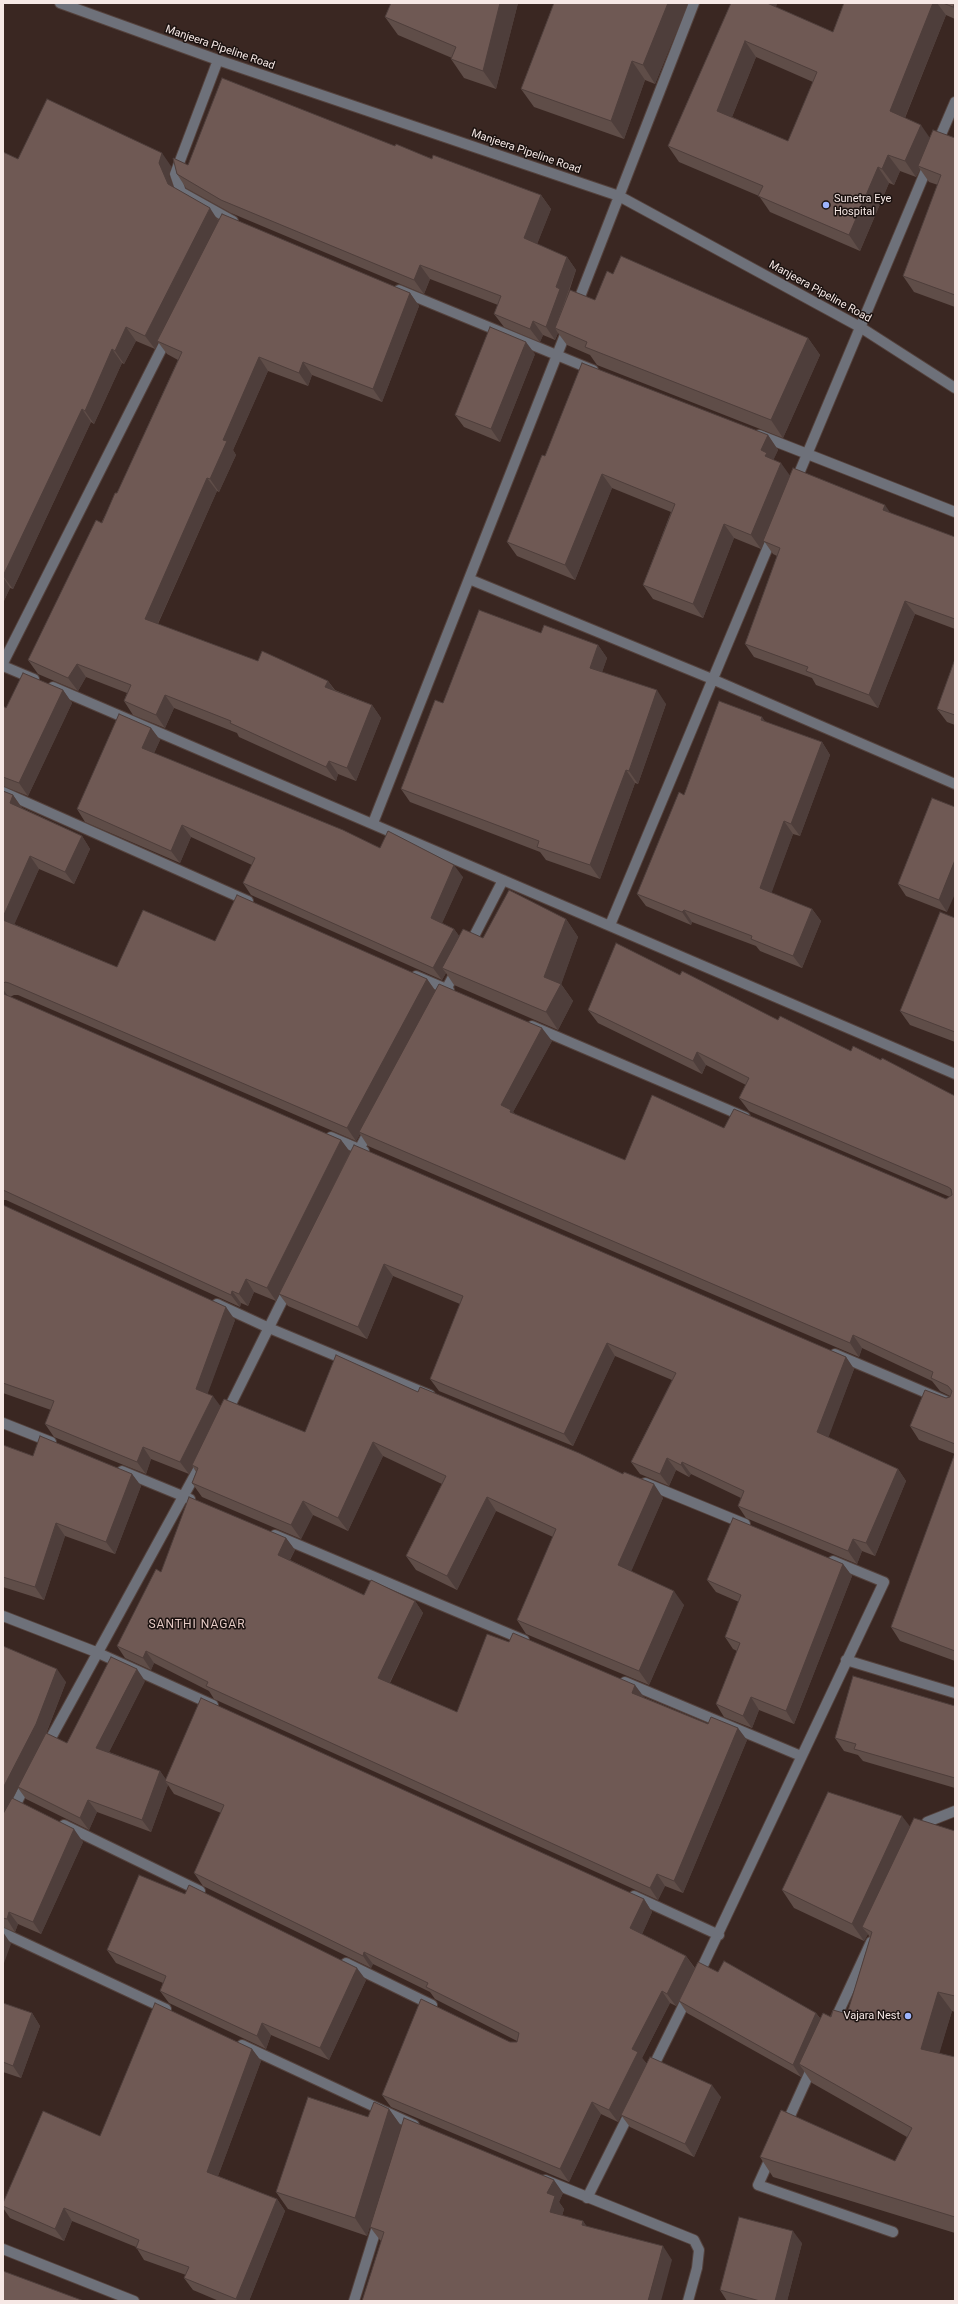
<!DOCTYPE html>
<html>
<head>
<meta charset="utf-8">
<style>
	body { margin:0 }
	#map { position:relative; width:958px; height:2304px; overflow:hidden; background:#3a2722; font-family:Roboto,sans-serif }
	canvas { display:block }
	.frame { position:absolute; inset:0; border:4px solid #f6e8e5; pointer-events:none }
</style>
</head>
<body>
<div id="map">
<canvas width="958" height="2304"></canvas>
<div class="frame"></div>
</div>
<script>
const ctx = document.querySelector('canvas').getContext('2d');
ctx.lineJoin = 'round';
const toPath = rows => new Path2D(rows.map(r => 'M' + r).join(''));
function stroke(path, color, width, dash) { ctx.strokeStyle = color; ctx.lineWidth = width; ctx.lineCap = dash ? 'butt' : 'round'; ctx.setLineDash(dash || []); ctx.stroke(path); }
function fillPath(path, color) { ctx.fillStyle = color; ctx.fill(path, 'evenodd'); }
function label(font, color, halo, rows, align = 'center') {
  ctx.font = font + ' Roboto,sans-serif'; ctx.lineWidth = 3; ctx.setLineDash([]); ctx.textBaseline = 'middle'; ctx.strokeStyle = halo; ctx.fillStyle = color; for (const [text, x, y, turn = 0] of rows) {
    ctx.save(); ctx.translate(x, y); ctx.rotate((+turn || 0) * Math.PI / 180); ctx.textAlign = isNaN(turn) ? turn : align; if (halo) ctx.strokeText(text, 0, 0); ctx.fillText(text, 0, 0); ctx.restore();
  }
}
const minor = toPath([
	[60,3,218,60,619,196,860,327,955,388],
	[218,60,175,174,181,192,233,221],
	[937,144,955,102],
	[399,290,593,370],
	[576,307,694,3],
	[759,435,955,512],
	[795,483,929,163],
	[469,579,712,679,955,784],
	[3,663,168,336],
	[3,666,34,679],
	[53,687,955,1074],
	[3,792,248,901],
	[373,823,568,327],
	[610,925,773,535],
	[469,946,503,880],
	[416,976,449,990],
	[441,999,457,969],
	[532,1026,745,1117],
	[331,1137,364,1151],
	[354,1159,370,1129],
	[217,1304,269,1328,430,1395],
	[835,1354,955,1405],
	[226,1414,289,1287],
	[3,1423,51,1442],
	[122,1471,190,1499],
	[645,1483,745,1524],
	[275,1535,524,1640],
	[3,1616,96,1652,213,1705],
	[846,1660,955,1693],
	[625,1682,801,1756],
	[46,1747,201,1464],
	[64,1825,200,1891],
	[3,1830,27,1782],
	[921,1833,927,1822,955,1811],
	[634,1896,719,1935],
	[3,1933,166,2009],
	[346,1963,432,2005],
	[698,1976,884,1582,833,1561],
	[833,2024,871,1942],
	[242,2045,414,2125],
	[651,2071,688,1996],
	[785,2127,813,2065],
	[772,2154,758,2185,893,2232],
	[545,2180,694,2240,699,2250,697,2268,688,2301],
	[587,2198,631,2110],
	[3,2249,134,2301],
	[354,2301,379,2220]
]);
const wall = toPath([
	[391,3,518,3,496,89,464,78,451,59,452,58,398,35,385,17],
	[554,3,688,3,655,84,645,80,624,139,534,107,521,89],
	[731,3,777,3,776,7,833,32,844,3,955,3,955,19,946,15,905,118,929,138,955,138,955,307,914,292,903,276,938,185,929,182,920,169,916,177,900,171,894,185,889,183,860,251,770,212,759,196,679,162,668,146],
	[756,57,813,82,788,141,732,117],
	[395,146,541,195,551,209,537,244,567,257,576,270,567,298,595,300,613,274,808,338,820,355,783,438,597,365,590,355,567,345,558,333,555,340,543,335,540,342,504,327,494,314,498,305,430,279,424,294,231,213,186,188,177,174,188,165],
	[3,152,18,159,171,166,169,176,173,187,219,220,410,293,419,306,382,402,312,375,308,386,268,371,233,450,236,455,219,492,217,491,158,624,258,661,328,681,335,690,372,705,381,718,356,781,338,774,336,781,239,737,237,733,174,708,165,728,133,715,124,701,127,693,86,677,78,691,38,674,28,660,117,493,178,360,167,354,158,342,155,349,136,341,124,364,122,363,94,424,91,422,13,589,10,588,3,603],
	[535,354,500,442,464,427,455,415],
	[768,435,778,450,773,460,790,476,955,537,955,629,915,614,878,708,816,685,812,678,754,657,745,644,777,556,773,554,764,541,761,549,734,538,703,618,653,599,643,585,671,512,612,488,575,580,517,556,507,542,545,456],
	[541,633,598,645,607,658,602,672,666,704,638,784,635,783,600,879,546,860,540,852,410,802,401,789,443,703],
	[955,659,955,725,947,722,937,709],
	[63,690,72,703,28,796,3,786,3,706,6,708],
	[766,722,822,742,830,755,800,836,793,834,771,893,812,909,821,921,802,968,760,951,756,946,692,922,691,925,646,906,637,894,684,795],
	[151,728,160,740,154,753,380,848,463,877,442,923,454,929,459,936,483,938,566,919,578,937,561,984,573,1001,558,1030,454,985,446,973,442,980,251,895,243,883,252,865,191,837,180,863,85,822,77,809],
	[3,791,13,795,22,808,82,836,90,849,74,884,39,869,14,924,117,967,215,941,427,979,435,990,552,1041,513,1112,515,1114,625,1160,724,1128,946,1199,950,1197,749,1111,739,1098,746,1085,706,1065,702,1074,598,1023,588,1010,680,975,778,1020,955,1096,955,1095,955,1661,900,1641,891,1627,955,1454,919,1440,910,1426,946,1398,950,1397,950,1396,940,1391,932,1381,862,1348,859,1357,368,1146,360,1134,356,1141,18,995,14,995,10,997,341,1140,350,1152,846,1357,854,1369,828,1437,898,1469,906,1481,875,1556,862,1551,857,1564,746,1518,738,1506,741,1498,691,1474,689,1477,676,1470,669,1486,640,1474,631,1462,672,1380,615,1356,573,1446,439,1391,430,1379,460,1304,393,1276,367,1339,288,1306,279,1294,276,1301,254,1292,248,1306,241,1303,240,1307,6,1200,3,1200],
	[932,798,947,912,906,896,898,884],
	[955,918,955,1042,910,1025,900,1011],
	[3,1205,235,1320,207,1394,221,1407,305,1432,418,1392,663,1498,631,1571,684,1605,649,1685,526,1634,517,1620,553,1537,496,1511,457,1590,416,1570,406,1556,442,1484,383,1456,348,1531,313,1515,301,1539,202,1497,192,1483,196,1472,193,1467,189,1474,151,1459,146,1474,54,1437,45,1424,51,1410,3,1393],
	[3,1445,33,1456,132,1474,141,1486,115,1554,65,1536,44,1600,3,1587],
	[286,1538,295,1550,290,1560,364,1595,415,1601,423,1613,390,1683,457,1712,644,1697,643,1697,747,1740,683,1893,665,1886,658,1900,214,1699,209,1691,154,1663,151,1670,125,1658,117,1646,161,1572],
	[843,1564,852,1576,794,1724,759,1710,752,1728,724,1717,716,1704,737,1651,733,1649,725,1637,739,1602,716,1592,707,1580],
	[3,1646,66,1682,46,1734,67,1743,145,1681,109,1752,160,1771,166,1780,644,1899,652,1912,642,1934,686,1956,695,1968,718,1972,816,2013,820,2018,831,2017,847,2014,870,1938,868,1934,864,1941,794,1908,782,1890,910,1826,955,1831,955,2012,952,2011,939,2053,955,2057,955,2233,773,2177,760,2157,895,2161,907,2137,812,2083,804,2071,801,2077,687,2013,679,2001,676,2006,670,2003,642,2058,647,2064,721,2097,694,2157,630,2127,621,2115,618,2122,601,2114,569,2182,391,2107,382,2095,510,2042,517,2042,517,2041,435,1999,430,1992,373,1964,371,1968,203,1886,194,1873,221,1813,174,1794,168,1785,151,1832,97,1812,89,1830,26,1799,18,1788,12,1799,83,1842,41,1934,18,1924,15,1932,3,1927],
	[955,1706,955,1788,863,1761,858,1755,844,1751,835,1738],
	[107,1950,366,1980,329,2060,271,2035,266,2049,169,2003,160,1991,163,1983,116,1963],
	[3,2003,32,2013,40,2026,21,2078,3,2072],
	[252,2049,261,2061,218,2176,277,2199,285,2211,249,2301,219,2301,193,2290,184,2278,186,2275,144,2260,136,2247,72,2221,64,2241,10,2218,3,2208,3,2203,100,2136],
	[389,2109,401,2126,367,2236,288,2209,276,2192,368,2117],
	[563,2193,559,2202,564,2209,562,2216,583,2221,586,2226,672,2260,381,2241,380,2240,370,2227],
	[802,2243,787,2301,727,2301,720,2290]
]);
const shadedWall = toPath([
	[500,3,518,3,496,89,483,71],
	[668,3,688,3,655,84,643,65],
	[763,3,777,3,772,16],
	[933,3,937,3,946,15,901,127,890,111],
	[955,3,955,10,953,7],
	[745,41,756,57,728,127,717,111],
	[632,61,645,80,624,139,611,121],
	[921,125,932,141,918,166,920,169,916,177,905,161],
	[162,153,171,166,169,176,177,197,168,184,159,163],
	[888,155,900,171,894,185,882,169],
	[878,167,889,183,860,251,849,235],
	[541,195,551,209,534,252,524,238],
	[210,208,219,222,157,341,158,342,155,349,145,336],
	[567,257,576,270,555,328,558,333,555,340,546,327,556,287],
	[420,265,430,279,424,294,414,280],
	[410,293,419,306,382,402,373,389],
	[533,321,543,335,540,342,530,329],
	[126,327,136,341,124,364,115,351],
	[808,338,820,355,783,438,771,420],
	[526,342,535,354,500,442,491,429],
	[112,349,122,363,94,424,85,411],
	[259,357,268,371,233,450,236,455,219,492,210,479,223,440],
	[303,362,312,375,308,386,299,373],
	[82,409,91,422,13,589,3,576],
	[768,435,778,450,773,461,775,471,761,450],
	[781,463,791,477,761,549,751,535],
	[602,474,612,488,575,580,565,565],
	[207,478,217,491,154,632,145,619],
	[885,505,894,518,883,510],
	[724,524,734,538,703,618,693,604],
	[3,577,10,588,3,603],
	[905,601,915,614,878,708,869,695],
	[598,645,607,658,599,681,590,668],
	[77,664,86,677,78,691,68,678],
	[328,681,337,694,325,687],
	[63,690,72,703,28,796,19,783],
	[657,690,666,704,638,784,629,771],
	[165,695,174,708,165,728,156,715],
	[372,705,381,718,356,781,347,768],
	[762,717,771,729,761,720],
	[151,728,160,740,151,760,142,748],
	[822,742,830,755,800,836,791,824],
	[329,761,338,774,336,781,326,767],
	[626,770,635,783,600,879,590,865],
	[13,795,22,808,18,815,10,803],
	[784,821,793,834,769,900,760,888],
	[182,825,191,837,180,863,171,851],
	[82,836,90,849,74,884,65,872],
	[30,856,39,869,11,932,3,921,3,917],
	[955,860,955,894,947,912,939,900],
	[454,865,463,877,439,930,431,918],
	[812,909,821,921,802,968,793,956],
	[684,910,692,922,691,925,682,912],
	[566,919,578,937,561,985,561,984,573,1001,558,1030,546,1012,544,977],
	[454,929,463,941,442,968,446,973,442,980,433,968],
	[427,979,436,992,359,1132,360,1134,356,1141,347,1128],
	[3,989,9,998,3,994],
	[542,1028,552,1041,513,1112,521,1123,501,1105],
	[697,1052,706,1065,702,1074,693,1061],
	[341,1140,350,1152,276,1301,267,1288],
	[384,1264,393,1276,367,1339,358,1327],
	[246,1279,254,1292,248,1306,239,1294],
	[232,1291,241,1303,240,1307,231,1295],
	[226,1307,235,1320,205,1401,196,1389],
	[853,1335,862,1348,859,1357,850,1343],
	[607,1343,615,1356,573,1446,564,1434],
	[846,1357,854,1369,826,1444,817,1432],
	[213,1396,222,1408,192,1465,193,1467,189,1474,180,1462],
	[373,1442,383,1456,348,1531,338,1518],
	[143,1447,151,1459,146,1474,137,1462],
	[667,1458,676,1470,669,1486,660,1474],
	[682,1462,691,1474,689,1477,681,1465],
	[898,1469,906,1481,875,1556,866,1543],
	[132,1474,141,1486,115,1554,106,1542],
	[654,1484,663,1498,628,1579,618,1565],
	[487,1497,496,1511,457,1590,447,1576],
	[303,1501,313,1515,301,1539,291,1525],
	[56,1523,65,1536,44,1600,35,1587],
	[286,1538,295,1550,286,1567,278,1555],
	[853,1539,862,1551,857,1564,848,1551],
	[843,1564,852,1576,794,1724,786,1711],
	[674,1591,684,1605,649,1685,639,1671],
	[415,1601,423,1613,386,1690,378,1678],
	[146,1651,154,1663,151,1670,143,1658],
	[57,1669,66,1682,45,1736,3,1817,3,1788],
	[137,1669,145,1681,105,1760,96,1748],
	[635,1685,644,1697,640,1705,632,1693],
	[751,1697,759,1710,752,1728,743,1716],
	[738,1728,747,1740,683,1893,674,1881],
	[160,1771,168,1782,165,1781,168,1785,151,1832,142,1820],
	[88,1800,97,1812,89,1830,80,1818],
	[902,1816,915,1833,862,1927,868,1934,864,1941,852,1924],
	[74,1829,83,1842,41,1934,33,1922],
	[657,1874,665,1886,658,1900,650,1888],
	[644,1899,652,1912,639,1941,630,1928],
	[9,1912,18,1924,15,1932,7,1919],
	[3,1932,11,1944,3,1966],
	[364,1952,373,1964,371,1968,363,1956],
	[686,1956,695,1969,676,2006,667,1994],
	[357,1968,366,1980,329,2060,320,2048],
	[662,1991,670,2003,642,2058,647,2064,618,2122,609,2110,632,2049],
	[938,1992,952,2011,935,2068,921,2049],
	[32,2013,40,2026,21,2078,13,2066],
	[816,2013,825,2026,799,2064,804,2071,801,2077,793,2065],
	[262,2023,271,2035,266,2049,257,2036],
	[252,2049,261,2061,215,2184,207,2172],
	[712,2085,721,2097,694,2157,685,2144],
	[592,2102,601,2114,569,2182,560,2169],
	[389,2109,401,2126,367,2236,355,2218],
	[554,2180,563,2193,559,2202,564,2209,559,2226,550,2212,547,2193],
	[277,2199,285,2211,249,2301,238,2301,236,2299],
	[64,2208,72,2221,64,2241,55,2229],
	[583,2221,593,2235,582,2225],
	[793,2231,802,2243,787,2301,775,2301],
	[663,2246,672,2260,661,2301,648,2301]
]);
const building = toPath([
	[391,3,500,3,483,71,451,59,456,47,385,17,391,3],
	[554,3,668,3,643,65,632,61,611,121,521,89,554,3],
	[731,3,767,3,833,32,844,3,933,3,890,111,921,125,905,161,888,155,882,169,878,167,849,235,758,196,763,186,668,146,731,3],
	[745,41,817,72,788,141,717,111,745,41],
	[943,3,955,3,953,7,943,3],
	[222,78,395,146,396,144,432,159,433,155,541,195,524,238,567,257,556,287,560,289,546,327,533,321,530,329,494,314,501,296,420,265,414,280,221,200,177,174,173,158,188,165,222,78],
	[47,99,162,153,159,163,168,184,210,208,145,336,126,327,115,351,112,349,85,411,82,409,3,576,3,152,18,159,47,99],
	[933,130,955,138,955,295,903,276,941,175,918,166,933,130],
	[222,214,410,293,373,389,303,362,299,373,259,357,223,440,227,441,210,479,207,478,145,619,258,661,262,651,328,681,325,687,372,705,347,768,329,761,326,767,230,723,231,721,165,695,156,715,124,701,131,685,77,664,68,678,28,660,96,520,102,523,115,493,117,493,182,352,157,341,222,214],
	[621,256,808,338,771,420,585,347,587,342,555,328,570,290,595,300,607,271,613,274,621,256],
	[490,327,526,342,491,429,455,415,490,327],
	[582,363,768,435,761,450,767,453,765,456,781,463,751,535,724,524,693,604,643,585,675,504,602,474,565,565,507,542,542,455,545,456,582,363],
	[793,468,885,505,883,510,955,537,955,619,905,601,869,695,806,671,808,667,745,644,780,548,763,541,793,468],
	[479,610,541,633,544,625,598,645,590,668,657,690,629,771,626,770,590,865,537,847,539,841,401,789,435,700,443,703,479,610],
	[955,659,955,715,937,709,955,659],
	[23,673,63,690,19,783,3,777,3,706,6,708,23,673],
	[719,701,762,717,761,720,822,742,791,824,784,821,760,888,812,909,793,956,751,939,752,936,684,910,682,912,637,894,679,792,684,795,719,701],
	[119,714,151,728,142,748,343,830,380,848,388,831,454,865,431,918,454,929,433,968,243,883,255,858,182,825,171,851,77,809,119,714],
	[3,791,13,795,10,803,82,836,65,872,30,856,3,917,3,791],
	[932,798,955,807,955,860,939,900,898,884,932,798],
	[509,890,566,919,544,977,561,984,546,1012,442,968,463,929,483,938,509,890],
	[237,895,427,979,347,1128,9,983,5,982,3,984,3,920,117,967,143,910,215,941,237,895],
	[940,912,955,918,955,1032,900,1011,940,912],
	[616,943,680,975,682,971,778,1020,780,1016,851,1051,853,1046,881,1060,882,1058,955,1096,955,1095,955,1444,910,1426,925,1390,946,1398,950,1397,952,1391,948,1386,931,1378,933,1372,853,1335,850,1343,359,1132,439,984,542,1028,501,1105,511,1110,510,1112,625,1160,652,1095,724,1128,734,1109,946,1199,952,1195,951,1189,948,1187,739,1098,749,1078,697,1052,693,1061,588,1010,616,943],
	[3,994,4,994,341,1140,267,1288,246,1279,239,1294,232,1291,231,1295,3,1190,3,994],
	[354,1145,846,1357,817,1432,898,1469,866,1543,853,1539,848,1551,738,1506,744,1491,682,1462,681,1465,667,1458,660,1474,631,1462,676,1373,607,1343,564,1434,430,1379,463,1296,384,1264,358,1327,279,1294,354,1145],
	[3,1205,226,1307,196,1389,213,1396,180,1462,143,1447,137,1462,45,1424,54,1401,3,1383,3,1205],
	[336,1355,418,1392,420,1387,579,1453,623,1474,624,1472,654,1484,618,1565,674,1591,639,1671,517,1620,556,1529,487,1497,447,1576,406,1556,446,1476,373,1442,338,1518,303,1501,291,1525,192,1483,198,1468,192,1465,224,1399,305,1432,336,1355],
	[40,1436,132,1474,106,1542,56,1523,35,1587,3,1577,3,1445,33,1456,40,1436],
	[955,1453,955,1651,891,1627,955,1453],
	[189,1497,286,1538,278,1555,364,1595,371,1580,415,1601,378,1678,457,1712,487,1634,509,1642,513,1633,635,1685,632,1693,708,1724,711,1717,738,1728,674,1881,657,1874,650,1888,206,1686,208,1682,146,1651,143,1658,117,1646,156,1569,161,1572,189,1497],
	[733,1518,843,1564,786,1711,751,1697,743,1716,716,1704,740,1643,725,1637,741,1595,707,1580,733,1518],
	[3,1646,57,1669,36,1724,3,1788,3,1646],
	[111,1657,137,1669,96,1748,160,1771,142,1820,88,1800,80,1818,18,1787,46,1733,67,1743,111,1657],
	[853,1676,955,1706,955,1778,854,1749,856,1744,835,1738,853,1676],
	[201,1698,644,1899,630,1928,686,1956,667,1994,662,1991,632,2049,638,2052,609,2110,592,2102,560,2169,382,2095,421,1999,510,2042,517,2042,519,2033,426,1987,428,1983,364,1952,363,1956,194,1873,224,1805,165,1781,201,1698],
	[828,1792,902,1816,852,1924,782,1890,828,1792],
	[12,1798,74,1829,33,1922,9,1912,7,1919,3,1918,3,1814,12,1798],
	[914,1818,955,1831,955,1996,938,1992,921,2049,955,2057,955,2217,760,2157,781,2110,895,2161,912,2128,799,2064,823,2013,831,2017,833,2010,847,2014,872,1932,862,1927,914,1818],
	[139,1875,185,1894,189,1885,357,1968,320,2048,262,2023,257,2036,160,1991,166,1976,107,1950,139,1875],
	[724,1961,816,2013,793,2065,679,2001,698,1962,718,1972,724,1961],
	[3,2003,32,2013,13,2066,3,2062,3,2003],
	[155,2003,252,2049,207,2172,277,2199,236,2299,184,2278,189,2267,136,2248,139,2240,64,2208,55,2229,3,2206,3,2203,43,2111,100,2136,155,2003],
	[650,2057,712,2085,685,2144,621,2115,650,2057],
	[308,2097,368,2117,374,2102,389,2109,355,2218,276,2192,308,2097],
	[404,2118,554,2180,547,2193,555,2196,550,2212,583,2221,582,2225,663,2246,648,2301,362,2301,384,2232,370,2227,404,2118],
	[739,2217,793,2231,775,2301,760,2301,720,2290,739,2217],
	[3,2271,84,2301,3,2301,3,2271]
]);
const markers = [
	[826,205,4,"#9db4fd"],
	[908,2016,4,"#9db4fd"]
];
const streetNames = [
	["Manjeera Pipeline Road",220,48,19],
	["Manjeera Pipeline Road",526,152,19],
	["Manjeera Pipeline Road",820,292,29]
];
const poiNames = [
	["Sunetra Eye",834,199],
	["Hospital",834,212],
	["Vajara Nest",900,2016,"right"]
];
const neighbourhoodNames = [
	["SANTHI NAGAR",197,1625]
];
stroke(minor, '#54423d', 12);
stroke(minor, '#6e717a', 10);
fillPath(wall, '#5f4d48');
fillPath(shadedWall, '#4e3e3b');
fillPath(building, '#6f5954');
stroke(building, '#4e3e3b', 1);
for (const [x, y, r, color] of markers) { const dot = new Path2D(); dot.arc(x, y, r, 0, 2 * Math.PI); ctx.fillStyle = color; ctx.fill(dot); stroke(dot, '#1b1210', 1.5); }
label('11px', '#f6e8e5', '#1b1210', streetNames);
label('11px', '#f6e8e5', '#1b1210', poiNames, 'left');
ctx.letterSpacing = '1px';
label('12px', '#e5cac4', '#1b1210', neighbourhoodNames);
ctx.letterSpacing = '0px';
</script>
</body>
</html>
